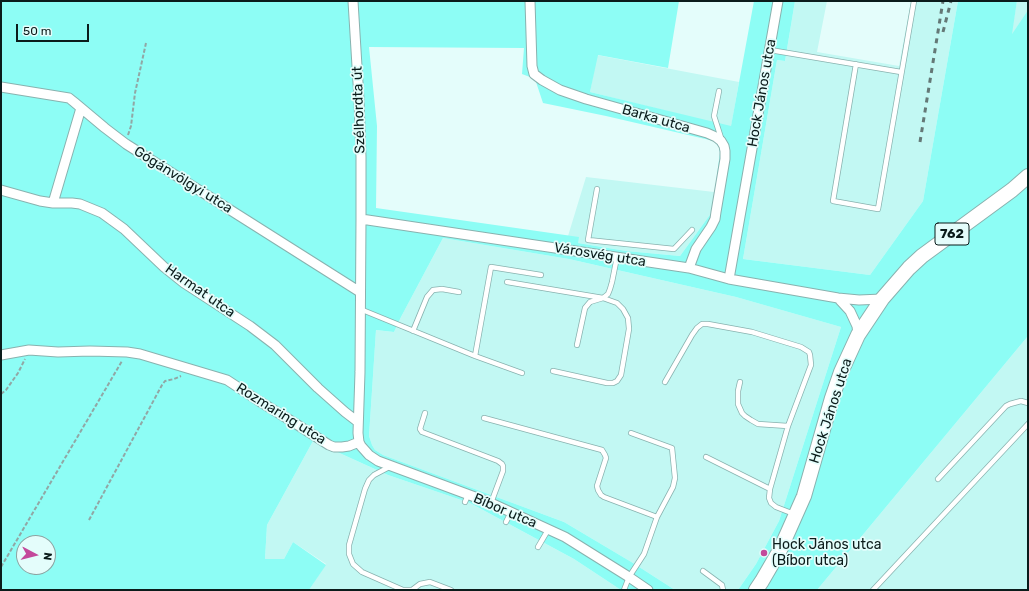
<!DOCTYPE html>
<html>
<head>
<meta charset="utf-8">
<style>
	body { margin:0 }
	#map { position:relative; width:1029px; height:591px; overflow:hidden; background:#e4fdfb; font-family:Rubik,sans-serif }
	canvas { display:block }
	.frame { position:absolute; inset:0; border:2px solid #0b1c1b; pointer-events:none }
	.north { position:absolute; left:16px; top:535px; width:40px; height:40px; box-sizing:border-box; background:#e4fdfb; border:1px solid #8da3a1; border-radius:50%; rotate:97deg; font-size:11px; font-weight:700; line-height:16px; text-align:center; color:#0b1c1b }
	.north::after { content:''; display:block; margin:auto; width:14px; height:18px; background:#c3499b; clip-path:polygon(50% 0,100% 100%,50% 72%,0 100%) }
	.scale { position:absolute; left:16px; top:24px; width:73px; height:18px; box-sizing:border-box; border:2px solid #0b1c1b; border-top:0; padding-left:5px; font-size:12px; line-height:14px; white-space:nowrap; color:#0b1c1b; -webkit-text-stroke:3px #e4fdfb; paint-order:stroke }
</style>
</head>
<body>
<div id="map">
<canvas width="1029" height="591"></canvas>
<div class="frame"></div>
<div class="north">N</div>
<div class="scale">50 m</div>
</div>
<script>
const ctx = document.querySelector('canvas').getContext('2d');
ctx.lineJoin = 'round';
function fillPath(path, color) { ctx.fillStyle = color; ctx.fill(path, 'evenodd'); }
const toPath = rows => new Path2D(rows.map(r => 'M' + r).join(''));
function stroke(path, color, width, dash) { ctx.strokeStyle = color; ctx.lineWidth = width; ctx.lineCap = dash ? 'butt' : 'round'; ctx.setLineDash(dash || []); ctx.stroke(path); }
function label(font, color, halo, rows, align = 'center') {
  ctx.font = font + ' Rubik,sans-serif'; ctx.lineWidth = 3.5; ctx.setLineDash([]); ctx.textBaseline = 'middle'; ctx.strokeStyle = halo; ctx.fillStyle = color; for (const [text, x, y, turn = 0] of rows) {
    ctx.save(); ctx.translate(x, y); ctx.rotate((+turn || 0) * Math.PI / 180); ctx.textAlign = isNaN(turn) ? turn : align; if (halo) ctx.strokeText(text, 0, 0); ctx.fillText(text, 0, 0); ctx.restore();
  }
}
const built = toPath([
	[795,1,827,1,817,52,899,66,911,1,958,1,923,201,870,275,743,259,777,60,785,61],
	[1017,1,1028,1,1028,10,1011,36],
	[597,55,739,82,731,127,590,92],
	[586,177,714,192,712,212,680,256,626,251,578,243,568,236],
	[443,238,569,259,736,297,841,327,779,521,756,564,738,590,675,590,633,563,564,522,383,455,375,450,372,445,369,436,376,330,394,332,401,317],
	[1028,336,1028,590,817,590],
	[313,441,388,475,470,503,574,559,621,590,309,590,326,564,293,542,284,559,265,559,267,525]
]);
const green = toPath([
	[1,1,679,1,668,68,598,55,590,92,731,126,754,1,795,1,785,61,777,60,743,259,870,275,923,201,958,1,1017,1,1012,34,1028,10,1028,336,817,590,738,590,756,564,779,521,841,327,736,297,569,259,443,238,401,317,394,332,376,330,369,436,372,445,375,450,383,455,564,522,633,563,675,590,621,590,574,559,470,503,388,475,313,441,267,525,265,559,284,559,293,542,326,565,309,590,1,590],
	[369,47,524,48,522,74,535,79,543,103,606,116,714,141,719,147,720,153,712,212,680,256,626,251,578,243,579,237,376,208,377,126],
	[24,543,48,543,48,567,24,567]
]);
const path = toPath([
	[128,135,131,126,135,93,146,43],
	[1,394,6,390,18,373,25,359],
	[89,520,162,385,165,381,174,379,181,376],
	[1,567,122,361]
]);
const service = toPath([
	[770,50,901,72],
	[856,64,833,201,878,209,914,1],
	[719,91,714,116,722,141],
	[597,189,588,240,674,249,692,230],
	[507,282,603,298,617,303,623,309,628,318,629,329,621,375,617,381,613,383,607,383,553,371],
	[360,309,475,356,522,373],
	[413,331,427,297,433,290,442,289,459,292],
	[577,345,585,308,590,302,603,298,608,294,610,289,612,282,617,257],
	[475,356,491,267,541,275],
	[665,382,692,335,697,328,702,324,708,324,752,332,801,347,809,352,810,355,811,365,788,426,770,489,769,498,771,503,776,507,794,514],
	[740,382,738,391,738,404,742,413,745,416,751,420,758,424,788,426],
	[425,413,420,429,422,432,498,461,502,464,503,466,503,471,491,503],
	[484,418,602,450,605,455,606,458,597,486,598,490,601,495,604,497,657,517,644,554,629,577,624,590],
	[631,433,672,448,675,478,673,487,657,517],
	[706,457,770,489],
	[391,466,374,475,369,480,365,489,349,545,349,554,353,564,362,572,403,590,412,590,420,584,430,582,451,590],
	[938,479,1006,406,1010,404,1021,401,1028,403],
	[465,502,468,495],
	[506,522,511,512],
	[538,547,548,530],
	[703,571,722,585,723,590],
	[873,590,1028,424]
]);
const minor = toPath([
	[353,1,359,99,361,157,361,219,360,372,358,433,359,442,361,446,369,455,378,461,491,503,565,537,629,577,648,590],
	[530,1,532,66,534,74,542,80,560,90,586,99,707,133,716,137,721,141,724,146,725,151,725,159,716,212,715,219,711,227,696,249,689,268],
	[1,87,69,98,74,102,105,128,126,144,360,292],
	[1,190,40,201,53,203,72,203,80,204,102,213,124,229,164,267,184,283,250,326,275,345,318,388,345,412,358,422],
	[53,203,81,108],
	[361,219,689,268,729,279,838,298,859,300,882,299],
	[729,279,778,1],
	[838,298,850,311,857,326,858,335],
	[1,355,29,350,58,352,90,351,127,352,140,354,227,380,259,401,293,422,329,445,334,447,342,447,349,446,359,442]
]);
const primary = toPath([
	[756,590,762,581,780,550,804,496,832,398,841,372,858,335,882,299,909,268,922,256,1012,190,1028,176]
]);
const rail = toPath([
	[943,32,951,1],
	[920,142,943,1]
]);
const markers = [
	[764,553,4,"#c3499b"]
];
const shields = [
	[952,234,34]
];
const shieldNames = [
	["762",952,234]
];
const streetNames = [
	["Hock János utca",762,93,-80],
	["Szélhordta út",359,110,-92],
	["Barka utca",656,119,16],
	["Gógánvölgyi utca",183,180,32],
	["Városvég utca",600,255,9],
	["Harmat utca",200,291,35],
	["Hock János utca",831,411,-72],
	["Rozmaring utca",281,414,32],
	["Bíbor utca",505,511,23]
];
const poiNames = [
	["Hock János utca",772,545],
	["(Bíbor utca)",772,561]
];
fillPath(built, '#c2f8f3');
fillPath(green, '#8dfdf5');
stroke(service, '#89b2af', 6);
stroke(minor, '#89b2af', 11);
stroke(primary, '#89b2af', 16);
stroke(path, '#91a7a5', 2, [4, 2]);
stroke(service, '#fff', 4.5);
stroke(minor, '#fff', 9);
stroke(primary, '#fff', 14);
stroke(rail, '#647876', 3, [5, 5]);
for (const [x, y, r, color] of markers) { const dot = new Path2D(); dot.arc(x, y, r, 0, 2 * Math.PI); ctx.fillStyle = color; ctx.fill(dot); stroke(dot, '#e4fdfb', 1.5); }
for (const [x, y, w] of shields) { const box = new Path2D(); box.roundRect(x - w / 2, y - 11, w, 22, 3); ctx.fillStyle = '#e4fdfb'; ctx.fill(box); stroke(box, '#0b1c1b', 1); }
label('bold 13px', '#0b1c1b', null, shieldNames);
label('14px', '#0b1c1b', '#e4fdfb', streetNames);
label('14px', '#0b1c1b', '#e4fdfb', poiNames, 'left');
</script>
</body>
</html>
